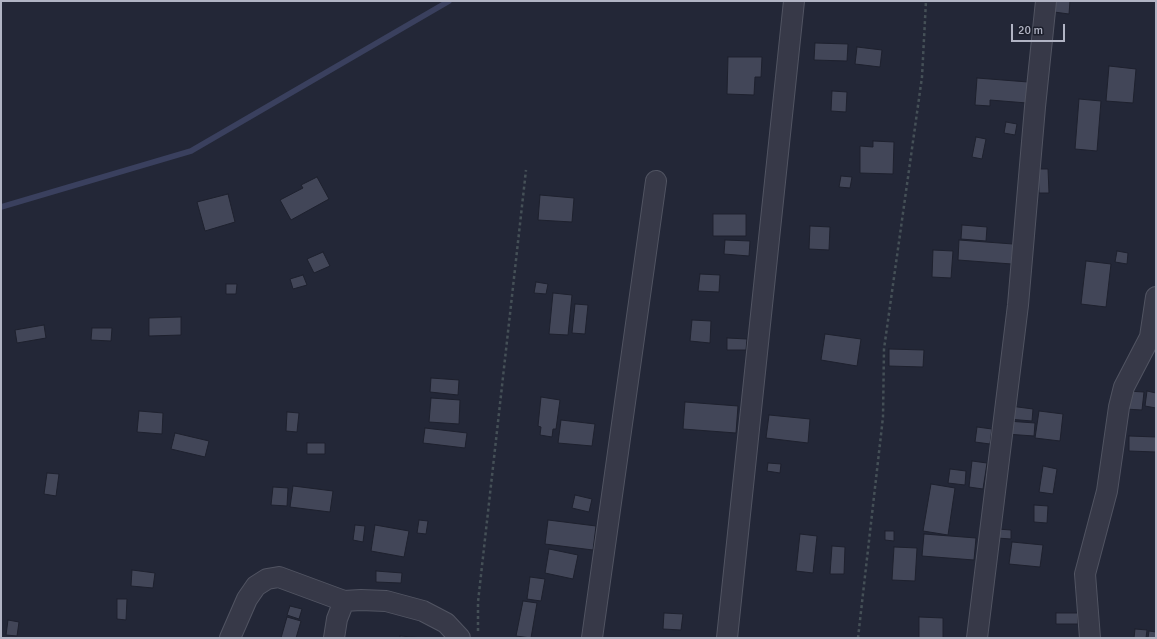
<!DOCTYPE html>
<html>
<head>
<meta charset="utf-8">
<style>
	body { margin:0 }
	#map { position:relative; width:1157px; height:639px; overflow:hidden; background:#232737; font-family:Signika,sans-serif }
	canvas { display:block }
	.frame { position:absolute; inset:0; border:2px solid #b1b4c4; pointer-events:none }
	.scale { position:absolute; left:1011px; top:24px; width:54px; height:18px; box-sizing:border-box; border:2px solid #b1b4c4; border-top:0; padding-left:5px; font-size:12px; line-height:14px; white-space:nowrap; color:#b1b4c4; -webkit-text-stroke:3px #1c1f2c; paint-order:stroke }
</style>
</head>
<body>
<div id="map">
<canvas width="1157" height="639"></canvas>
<div class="frame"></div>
<div class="scale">20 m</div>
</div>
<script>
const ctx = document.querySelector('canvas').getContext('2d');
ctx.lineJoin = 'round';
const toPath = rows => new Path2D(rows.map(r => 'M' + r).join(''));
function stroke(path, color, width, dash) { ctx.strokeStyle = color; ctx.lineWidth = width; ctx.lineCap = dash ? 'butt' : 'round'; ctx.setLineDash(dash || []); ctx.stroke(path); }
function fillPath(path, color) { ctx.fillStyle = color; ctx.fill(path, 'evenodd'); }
const stream = toPath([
	[1,207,191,151,449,1]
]);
const building = toPath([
	[1055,1,1070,1,1069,14,1054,12,1055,1],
	[815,43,848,44,847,61,814,60,815,43],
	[857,47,882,50,880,67,855,64,857,47],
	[728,57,762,57,761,77,755,77,754,95,727,94,728,57],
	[1109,66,1136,69,1133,103,1106,101,1109,66],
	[977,78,1028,82,1027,103,990,100,990,106,975,105,977,78],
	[832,91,847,92,846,112,831,111,832,91],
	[1079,99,1101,101,1097,151,1075,149,1079,99],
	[1006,122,1017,124,1015,135,1004,133,1006,122],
	[976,137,986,139,982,159,972,157,976,137],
	[873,141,894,142,893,174,860,173,860,146,873,147,873,141],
	[1038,169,1048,169,1049,193,1039,193,1038,169],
	[841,176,852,177,850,188,839,187,841,176],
	[317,177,329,199,291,220,280,200,303,188,301,185,317,177],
	[228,194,235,222,205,231,197,202,228,194],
	[540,195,574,198,572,222,538,220,540,195],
	[713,214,746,214,746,236,713,236,713,214],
	[962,225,987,227,986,241,961,239,962,225],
	[810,226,830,227,829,250,809,249,810,226],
	[725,240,750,241,749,256,724,254,725,240],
	[959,240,1013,244,1012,264,958,260,959,240],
	[933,250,953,251,951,278,932,277,933,250],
	[1117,251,1128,253,1127,264,1115,262,1117,251],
	[323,252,330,266,314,273,307,259,323,252],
	[1086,261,1111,264,1106,307,1081,304,1086,261],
	[700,274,720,275,719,292,698,291,700,274],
	[303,275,307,285,293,289,290,279,303,275],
	[536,282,548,284,546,294,534,293,536,282],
	[226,284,237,284,236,294,226,294,226,284],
	[553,293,572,295,568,335,549,334,553,293],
	[575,304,588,305,585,334,572,333,575,304],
	[181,317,181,335,149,336,149,318,181,317],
	[692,320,711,321,710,343,690,341,692,320],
	[44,325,46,338,17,343,15,330,44,325],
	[92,328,112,328,111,341,91,340,92,328],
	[825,334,861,339,857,366,821,360,825,334],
	[727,338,747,339,746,350,727,350,727,338],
	[889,349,924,350,923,367,889,366,889,349],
	[431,378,459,380,458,395,430,392,431,378],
	[1127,391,1144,392,1142,410,1125,409,1127,391],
	[1147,391,1156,393,1156,408,1145,406,1147,391],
	[541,397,560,400,556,429,553,429,552,437,540,435,541,427,538,426,541,397],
	[431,398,460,400,459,424,429,422,431,398],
	[685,402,738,406,736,433,683,429,685,402],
	[1010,406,1033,409,1032,421,1008,419,1010,406],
	[139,411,163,413,162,434,137,432,139,411],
	[1039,411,1063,414,1060,441,1035,438,1039,411],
	[287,412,299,413,297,432,286,431,287,412],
	[769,415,810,419,808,443,766,438,769,415],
	[561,420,595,424,592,446,558,443,561,420],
	[1007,421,1035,423,1034,436,1006,434,1007,421],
	[977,427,992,429,990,444,975,442,977,427],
	[425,428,467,433,465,448,423,443,425,428],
	[175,433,209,441,205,457,171,449,175,433],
	[1129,436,1156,437,1156,452,1129,451,1129,436],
	[307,443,325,443,325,454,307,454,307,443],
	[972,461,987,463,983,489,969,487,972,461],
	[768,463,781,464,780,473,767,471,768,463],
	[1043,466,1057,469,1053,494,1039,492,1043,466],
	[950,469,966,471,965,485,948,483,950,469],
	[47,473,59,474,56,496,44,494,47,473],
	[931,484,955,488,948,535,923,531,931,484],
	[293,486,333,491,330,512,290,507,293,486],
	[273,487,288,488,287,506,271,505,273,487],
	[575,495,592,499,589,512,572,508,575,495],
	[1034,505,1048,506,1047,523,1034,522,1034,505],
	[419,520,428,521,426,534,417,533,419,520],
	[548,520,596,526,593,550,545,544,548,520],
	[355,525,365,526,363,542,353,540,355,525],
	[375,525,409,531,404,557,371,551,375,525],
	[997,529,1011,530,1011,539,997,538,997,529],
	[885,531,894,531,894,541,885,540,885,531],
	[800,534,817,536,813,573,796,571,800,534],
	[924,534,976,538,974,560,922,556,924,534],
	[1012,542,1043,545,1040,567,1009,564,1012,542],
	[832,546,845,547,844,574,830,574,832,546],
	[894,547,917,548,915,581,892,580,894,547],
	[549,549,578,555,573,579,545,573,549,549],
	[132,570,155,573,153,588,131,586,132,570],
	[376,571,402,573,401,583,376,582,376,571],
	[530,577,545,579,541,601,527,599,530,577],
	[117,599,127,599,126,620,117,619,117,599],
	[523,601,537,603,531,638,516,636,523,601],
	[290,606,302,609,299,619,287,615,290,606],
	[664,613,683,614,681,630,663,629,664,613],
	[1056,613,1078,613,1078,624,1056,624,1056,613],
	[287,617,301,621,296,638,281,638,287,617],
	[919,617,943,618,943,638,919,638,919,617],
	[8,620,19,622,17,636,6,635,8,620],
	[1135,629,1147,630,1146,638,1134,638,1135,629],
	[1149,631,1156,632,1156,638,1148,638,1149,631],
	[400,636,423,638,400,638,400,636]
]);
const path = toPath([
	[478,631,478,602,526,170],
	[858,638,883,417,884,349,922,77,926,1]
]);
const street = toPath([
	[230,638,247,599,256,586,267,579,279,577,344,601],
	[334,638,337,619,344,601,361,600,386,601,423,611,446,623,460,638],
	[592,638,656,181],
	[727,638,794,1],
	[977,638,1018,305,1035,107,1046,1],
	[1090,638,1085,574,1107,491,1119,407,1124,387,1150,337,1156,297]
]);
stroke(stream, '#3a405e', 5.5);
fillPath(building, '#424658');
stroke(building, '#1e212e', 1);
stroke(street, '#515462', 22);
stroke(path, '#455057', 2.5, [3, 3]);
stroke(street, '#373948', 20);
</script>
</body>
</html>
